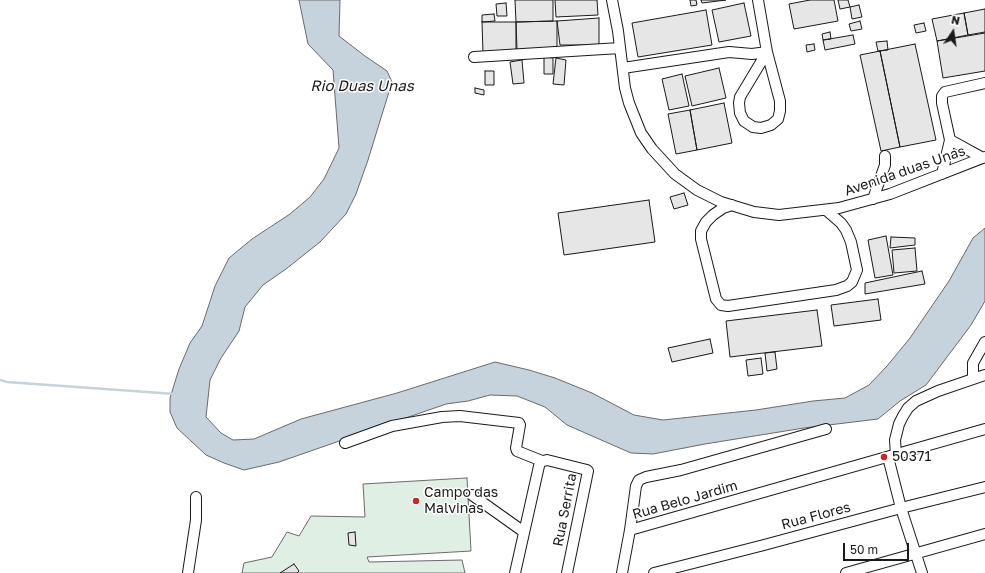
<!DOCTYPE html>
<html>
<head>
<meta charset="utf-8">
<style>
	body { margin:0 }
	#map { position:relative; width:985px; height:573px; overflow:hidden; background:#fff; font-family:"Golos Text",sans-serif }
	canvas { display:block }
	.north { position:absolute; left:933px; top:12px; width:40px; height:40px; -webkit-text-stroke:3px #fff; paint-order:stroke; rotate:13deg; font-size:11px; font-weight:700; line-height:16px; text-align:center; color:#1a1a1a }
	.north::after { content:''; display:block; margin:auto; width:14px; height:18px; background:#1a1a1a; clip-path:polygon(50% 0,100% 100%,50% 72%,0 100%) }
	.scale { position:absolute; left:843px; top:543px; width:66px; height:18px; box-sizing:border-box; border:2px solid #1a1a1a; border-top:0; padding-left:5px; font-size:12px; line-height:14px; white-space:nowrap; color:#1a1a1a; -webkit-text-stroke:3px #fff; paint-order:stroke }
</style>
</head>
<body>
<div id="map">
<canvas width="985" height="573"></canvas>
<div class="north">N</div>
<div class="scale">50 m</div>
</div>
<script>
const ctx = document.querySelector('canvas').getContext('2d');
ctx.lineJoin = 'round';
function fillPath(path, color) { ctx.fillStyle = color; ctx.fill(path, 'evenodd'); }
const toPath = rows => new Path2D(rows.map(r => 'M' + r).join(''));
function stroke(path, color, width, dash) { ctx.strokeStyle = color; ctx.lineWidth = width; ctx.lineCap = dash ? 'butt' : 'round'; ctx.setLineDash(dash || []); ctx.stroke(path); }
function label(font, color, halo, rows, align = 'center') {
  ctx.font = font + ' "Golos Text",sans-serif'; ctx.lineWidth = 3; ctx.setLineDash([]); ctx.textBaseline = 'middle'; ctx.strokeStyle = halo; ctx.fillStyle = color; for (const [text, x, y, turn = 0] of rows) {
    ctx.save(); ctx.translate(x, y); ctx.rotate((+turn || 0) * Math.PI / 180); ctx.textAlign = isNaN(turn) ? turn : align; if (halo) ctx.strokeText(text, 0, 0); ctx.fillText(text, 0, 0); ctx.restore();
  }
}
const green = toPath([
	[467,478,471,551,367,557,369,562,462,560,465,573,242,573,244,563,272,557,287,532,299,536,311,516,365,517,363,484,467,478]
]);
const water = toPath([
	[299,0,340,0,339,36,365,56,387,71,392,82,368,160,356,194,346,214,320,242,286,269,263,285,245,307,239,331,221,358,210,380,206,417,221,433,233,440,254,439,301,419,397,393,495,362,529,370,555,378,592,393,634,415,663,420,756,410,813,401,845,398,869,385,887,366,910,338,949,281,973,238,985,228,985,301,971,325,926,385,900,401,878,419,804,428,705,444,653,454,631,453,567,425,545,407,517,396,490,395,468,401,446,404,279,462,244,470,224,463,206,455,177,428,170,412,170,398,179,369,190,343,202,326,215,286,229,258,252,239,290,214,310,197,324,179,339,148,333,70,308,44,299,0]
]);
const stream = toPath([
	[0,380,7,382,175,394]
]);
const building = toPath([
	[515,0,553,0,553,21,516,22,515,0],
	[555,0,597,0,598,15,556,17,555,0],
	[690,0,696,0,697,5,691,6,690,0],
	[701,0,726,0,702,3,701,0],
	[810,0,834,0,838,21,794,29,789,4,810,0],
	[838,0,848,0,850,7,840,9,838,0],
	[506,3,507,16,497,16,496,4,506,3],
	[744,3,751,36,719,42,712,10,744,3],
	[859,5,862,17,852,19,850,7,859,5],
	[985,9,985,32,968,35,964,13,985,9],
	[706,10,712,45,638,57,632,23,706,10],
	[964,13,968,35,937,41,932,19,964,13],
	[494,14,495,21,482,22,482,15,494,14],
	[599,18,599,45,560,45,557,21,599,18],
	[557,21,557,50,517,51,516,22,557,21],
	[860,21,862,29,851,31,849,24,860,21],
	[482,22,516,22,516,53,483,54,482,22],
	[924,23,926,31,916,33,914,25,924,23],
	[830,32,831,39,823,40,822,34,830,32],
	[985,33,985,71,943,78,937,41,985,33],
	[853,35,855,44,825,50,823,40,853,35],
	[887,41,888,50,878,51,876,42,887,41],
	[814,44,815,50,807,52,806,45,814,44],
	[915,44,936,140,900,147,880,51,915,44],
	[880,51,900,147,881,151,860,55,880,51],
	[544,57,553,58,553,74,544,74,544,57],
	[556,58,566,60,564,85,553,84,556,58],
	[522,60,524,83,513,84,510,62,522,60],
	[719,68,726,98,692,106,685,76,719,68],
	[485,71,494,71,494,85,485,85,485,71],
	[682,74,689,106,669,110,662,79,682,74],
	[475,88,484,90,484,95,475,93,475,88],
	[724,103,732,143,697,150,690,110,724,103],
	[690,110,697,150,676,154,668,114,690,110],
	[684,193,688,205,674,209,670,197,684,193],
	[649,200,655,242,564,255,558,213,649,200],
	[886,236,893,275,875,278,868,240,886,236],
	[891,237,915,238,915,245,890,248,891,237],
	[915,248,917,271,894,273,892,250,915,248],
	[922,271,925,284,865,294,865,283,922,271],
	[878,299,881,320,834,326,831,305,878,299],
	[817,310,822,346,730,357,726,321,817,310],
	[710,339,713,353,672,362,668,348,710,339],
	[775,352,777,369,767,371,765,353,775,352],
	[761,358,763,374,748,376,746,360,761,358],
	[355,532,356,546,349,545,348,533,355,532],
	[294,564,299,571,297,573,280,573,294,564]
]);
const minor = toPath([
	[612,0,618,31,625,88,629,103,641,133,652,149,675,174,697,190,721,202,754,212,779,215,839,208,890,194,985,157],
	[758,0,767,52,780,101,780,111,778,119,771,125,761,128,753,127,744,121,740,113,739,103,740,97,767,52],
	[474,57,620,48],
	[623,68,729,52,752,54,767,52],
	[983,158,950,140,942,103,942,96,945,92,985,83],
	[942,174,950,140],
	[873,199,885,165,885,156],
	[732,205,723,208,713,215,706,222,701,231,701,239,716,299,721,305,728,306,836,290,847,286,852,282,857,270,851,242,846,230,841,223,826,210],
	[973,378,973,363,985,342],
	[345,443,392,426,442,417,460,416,519,423,520,425,516,448,517,451,542,461],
	[896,455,895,440,899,424,903,416,908,408,916,401,938,391,985,375],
	[888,457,901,508,922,573],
	[472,495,524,532],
	[630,530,985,429],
	[188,573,196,520,196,497],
	[515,573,539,466,540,462,547,460,587,470,588,471,567,573],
	[622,573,630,530,636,486,639,480,646,477,681,470,826,429],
	[654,573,764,545,901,508,985,487],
	[846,573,985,534]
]);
const markers = [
	[884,457,4,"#c62828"],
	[416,501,4,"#c62828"]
];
const streetNames = [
	["Avenida duas Unas",905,171,-19],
	["Rua Belo Jardim",685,500,-16],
	["Rua Serrita",565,510,-79],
	["Rua Flores",816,516,-15]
];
const poiNames = [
	["50371",892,457],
	["Campo das",424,493],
	["Malvinas",424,509]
];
const waterNames = [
	["Rio Duas Unas",362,86]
];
fillPath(green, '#e0efe3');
stroke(green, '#6a6a6a', 1);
fillPath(water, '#c6d2dc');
stroke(water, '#6a6a6a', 1);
stroke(stream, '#c6d2dc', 2.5);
fillPath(building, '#e6e6e6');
stroke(building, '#1a1a1a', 1);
stroke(minor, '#1a1a1a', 12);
stroke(minor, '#fff', 10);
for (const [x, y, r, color] of markers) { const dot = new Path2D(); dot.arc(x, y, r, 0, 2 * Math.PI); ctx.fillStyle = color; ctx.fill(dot); stroke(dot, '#fff', 1.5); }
label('14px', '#1a1a1a', '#fff', streetNames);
label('14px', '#1a1a1a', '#fff', poiNames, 'left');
label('italic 15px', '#1a1a1a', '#fff', waterNames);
</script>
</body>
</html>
